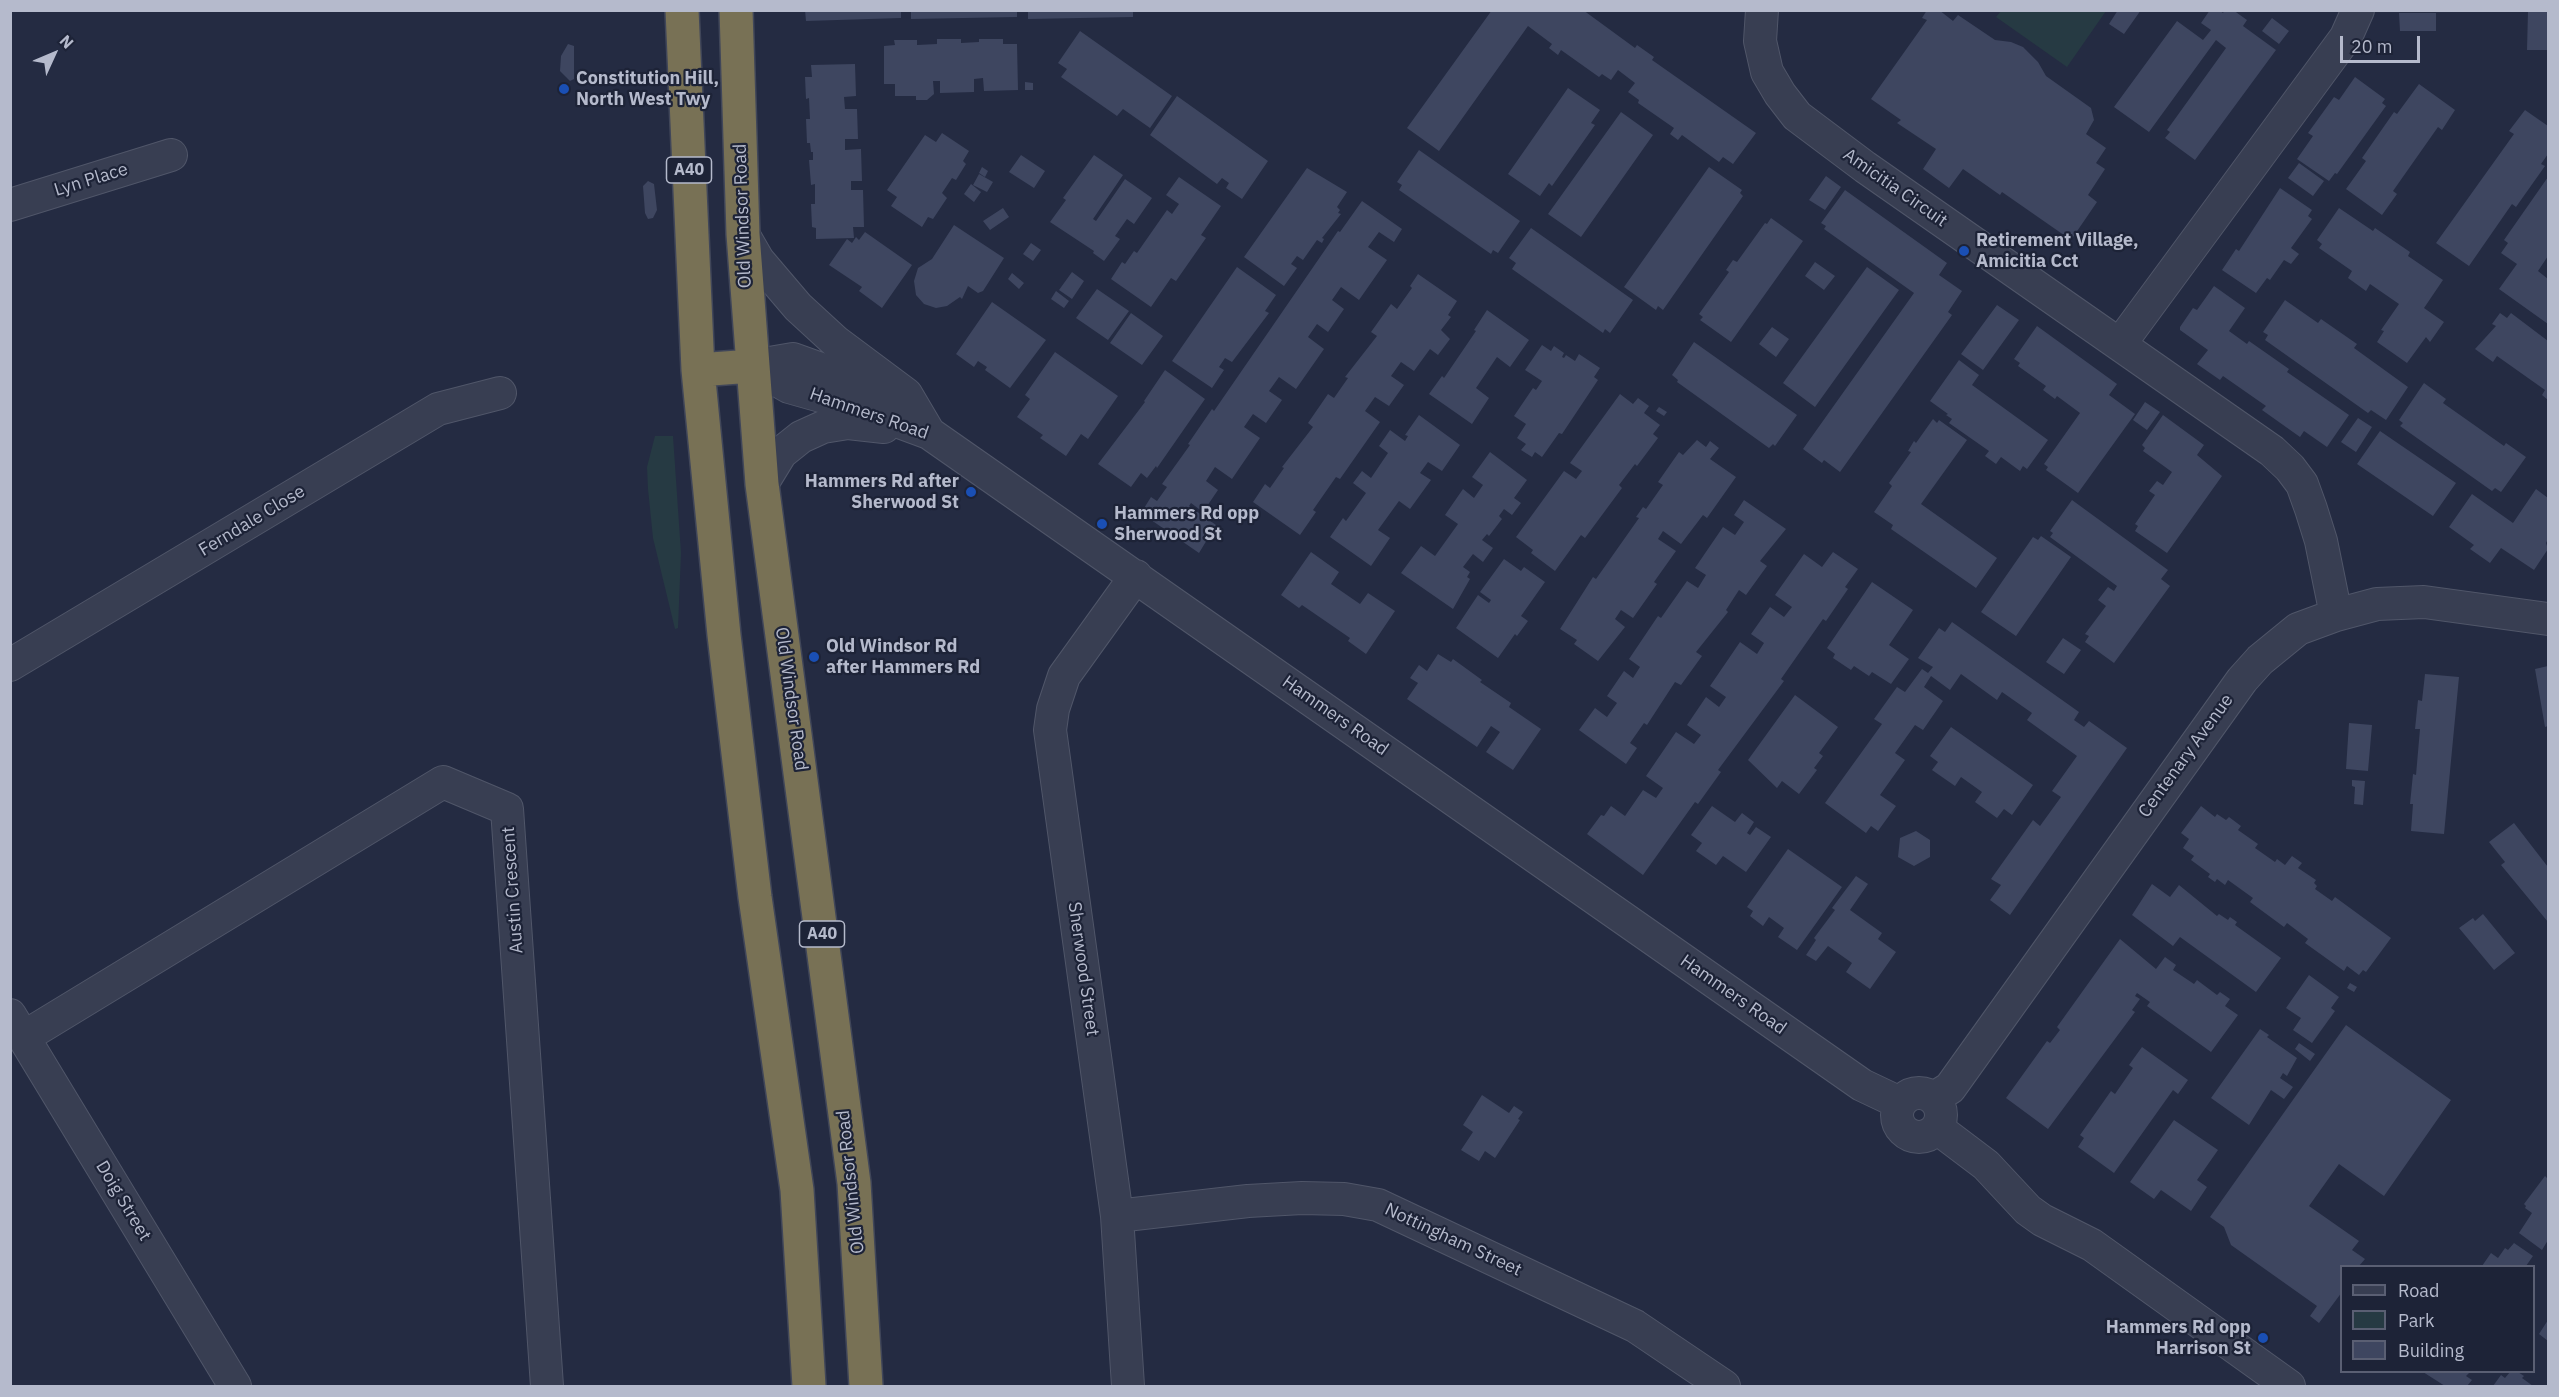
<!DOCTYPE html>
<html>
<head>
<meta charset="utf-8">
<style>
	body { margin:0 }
	#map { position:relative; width:2559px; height:1397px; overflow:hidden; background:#242b42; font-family:"IBM Plex Sans",sans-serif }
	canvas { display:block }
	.frame { position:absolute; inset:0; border:12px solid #b5bacc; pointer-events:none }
	.legend { position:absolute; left:2340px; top:1265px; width:195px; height:108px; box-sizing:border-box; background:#1d2337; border:2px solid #5a5f73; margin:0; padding:8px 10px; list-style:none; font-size:18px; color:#b5bacc }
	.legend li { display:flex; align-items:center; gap:12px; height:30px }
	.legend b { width:30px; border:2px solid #5a5f73 }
	.north { position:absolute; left:24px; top:24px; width:60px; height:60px; -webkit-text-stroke:4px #1d2337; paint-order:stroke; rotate:46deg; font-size:16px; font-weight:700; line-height:24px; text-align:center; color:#b5bacc }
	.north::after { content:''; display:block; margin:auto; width:21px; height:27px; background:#b5bacc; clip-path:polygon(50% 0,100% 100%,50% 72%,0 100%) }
	.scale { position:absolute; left:2340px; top:36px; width:80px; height:27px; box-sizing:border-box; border:3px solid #b5bacc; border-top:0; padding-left:8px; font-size:18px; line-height:21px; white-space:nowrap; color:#b5bacc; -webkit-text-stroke:4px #1d2337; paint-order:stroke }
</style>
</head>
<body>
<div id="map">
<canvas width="2559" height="1397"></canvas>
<div class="frame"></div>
<ul class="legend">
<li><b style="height:8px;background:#383e52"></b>Road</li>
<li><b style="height:16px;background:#263a43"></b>Park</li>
<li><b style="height:16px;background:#3e4660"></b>Building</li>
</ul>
<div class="north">N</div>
<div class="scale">20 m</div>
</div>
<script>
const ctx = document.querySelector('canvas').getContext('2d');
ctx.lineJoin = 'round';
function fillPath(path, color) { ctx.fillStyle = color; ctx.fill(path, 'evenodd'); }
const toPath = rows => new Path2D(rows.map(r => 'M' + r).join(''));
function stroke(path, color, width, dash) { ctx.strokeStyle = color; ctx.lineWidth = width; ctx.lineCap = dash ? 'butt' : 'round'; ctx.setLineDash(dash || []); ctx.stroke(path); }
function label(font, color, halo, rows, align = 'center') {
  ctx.font = font + ' "IBM Plex Sans",sans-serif'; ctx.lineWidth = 4.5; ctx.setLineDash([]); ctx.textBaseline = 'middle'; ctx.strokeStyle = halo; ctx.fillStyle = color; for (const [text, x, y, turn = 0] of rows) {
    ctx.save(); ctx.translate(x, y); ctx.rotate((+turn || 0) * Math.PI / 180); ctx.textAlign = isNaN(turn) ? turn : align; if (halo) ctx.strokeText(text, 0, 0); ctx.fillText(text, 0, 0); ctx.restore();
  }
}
const green = toPath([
	[2001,11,2001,10,2106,11,2067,67,1996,17],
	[655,436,673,436,681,553,678,628,675,629,653,538,648,489,647,467]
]);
const building = toPath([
	[805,10,901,10,901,18,806,21],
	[911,10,1017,10,1017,17,911,19],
	[1028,10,1133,10,1133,17,1028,19],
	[1492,10,1583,10,1635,48,1637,45,1654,57,1652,60,1756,133,1733,164,1723,157,1719,162,1682,135,1678,140,1670,134,1674,128,1638,103,1639,100,1628,92,1635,83,1618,70,1611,80,1602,74,1599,77,1561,50,1558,55,1549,48,1552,44,1528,26,1439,151,1407,128],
	[1927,10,1939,10,1953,21,1958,15,1995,40,2011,42,2023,47,2038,62,2046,76,2091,108,2094,120,2086,134,2106,148,2096,163,2105,169,2088,195,2097,202,2071,240,2002,192,2000,195,1963,169,1949,188,1923,169,1936,149,1897,123,1901,120,1871,99,1927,20,1922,18],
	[2118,10,2141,10,2124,34,2109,24],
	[2210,10,2219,10,2223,13,2225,10,2233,10,2247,20,2243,26,2276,50,2195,160,2165,138,2170,132,2167,130,2226,48,2216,40,2149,132,2114,107,2177,21,2203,40,2211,30,2201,23],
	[2548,10,2548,49,2547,50,2527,50,2528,11],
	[2399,13,2436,13,2436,31,2400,31],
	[2272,18,2289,31,2279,44,2262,31],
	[1080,31,1172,96,1150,128,1123,109,1117,116,1061,77,1067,69,1058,63],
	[937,39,961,39,961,43,979,42,979,39,1003,39,1003,44,1017,44,1018,90,984,91,983,78,974,79,974,92,940,93,940,81,933,81,934,94,927,100,916,100,916,96,895,96,895,84,884,84,884,46,895,45,894,40,917,40,917,45,937,44],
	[568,44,574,46,574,79,570,81,560,71,561,56],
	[855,64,856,96,844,97,845,109,857,109,858,139,845,139,845,150,861,149,862,181,851,181,851,190,863,190,864,227,853,227,854,238,816,239,816,228,812,227,811,204,815,204,815,184,811,185,809,160,813,160,813,152,811,152,810,143,807,143,806,119,810,119,809,98,806,99,805,77,812,77,811,65],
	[2355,77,2385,99,2382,103,2386,106,2337,174,2335,173,2329,181,2297,159,2313,136,2308,133,2334,97,2339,100],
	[1025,82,1033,83,1033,90,1025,90],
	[2419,84,2455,110,2442,130,2438,127,2393,191,2397,194,2382,215,2346,189,2366,161,2362,158,2394,112,2397,114],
	[1568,88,1600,110,1591,123,1595,125,1552,186,1549,183,1540,196,1508,174],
	[1177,96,1268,161,1242,199,1226,188,1229,183,1222,178,1217,184,1150,135],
	[2525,110,2548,126,2548,154,2541,164,2545,166,2516,207,2512,204,2469,266,2436,243,2514,134,2509,131],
	[1621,112,1653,135,1581,237,1548,214],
	[942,133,969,151,963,161,966,164,956,180,952,178,942,193,947,198,933,219,928,217,922,227,891,206,897,197,887,190,925,135,936,142],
	[1419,150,1520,221,1498,253,1493,250,1491,254,1399,190,1402,185,1397,182],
	[1021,155,1045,171,1034,188,1009,172],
	[1094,155,1123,175,1093,219,1096,221,1125,179,1152,198,1134,224,1127,219,1115,236,1120,239,1104,261,1093,253,1094,251,1050,222,1066,200,1063,198],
	[2299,163,2324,181,2313,196,2288,178],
	[982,167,988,171,985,177,979,173],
	[1709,167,1742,190,1740,193,1743,196,1663,310,1658,306,1656,310,1624,287],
	[1307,168,1347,192,1337,207,1340,210,1338,213,1341,214,1322,238,1324,239,1322,243,1317,240,1303,260,1297,256,1291,264,1297,268,1284,286,1244,257],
	[979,174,993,182,987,192,973,185],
	[1826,176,1841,187,1825,210,1809,200],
	[1179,177,1221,206,1201,235,1206,238,1176,281,1171,278,1151,307,1111,279,1122,262,1125,264,1134,251,1137,253,1167,210,1172,214,1179,204,1166,195],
	[2548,177,2548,256,2538,271,2548,279,2548,324,2499,289,2517,264,2501,253,2508,243,2504,240],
	[648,181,654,184,657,210,653,218,648,219,645,213,643,186],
	[971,184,981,192,974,202,964,194],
	[2280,188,2312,210,2308,216,2312,219,2291,248,2299,254,2291,264,2284,260,2270,280,2267,278,2256,293,2222,270,2236,249,2239,251],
	[1845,190,1947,263,1939,275,1962,291,1948,312,1952,315,1840,472,1824,460,1822,463,1803,449,1914,293,1824,229,1826,226,1821,223],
	[1362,201,1402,229,1394,242,1379,232,1368,247,1387,260,1359,300,1341,287,1332,300,1344,309,1328,332,1317,324,1308,337,1324,349,1296,389,1279,377,1269,391,1282,400,1266,423,1253,414,1244,427,1260,438,1232,479,1215,467,1206,481,1218,490,1203,512,1191,503,1189,506,1216,525,1199,553,1141,513,1151,497,1157,501,1167,487,1162,484,1190,445,1188,444,1212,409,1214,411,1338,231,1340,232],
	[1003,208,1009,217,990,230,983,221],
	[2339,208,2373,231,2375,228,2410,252,2408,256,2443,280,2424,308,2444,322,2430,342,2426,337,2407,363,2377,342,2384,331,2381,330,2399,304,2370,284,2366,291,2348,278,2352,271,2319,248,2322,244,2317,240],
	[1771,218,1803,241,1731,342,1700,320,1703,317,1699,314,1729,272,1726,270,1733,260,1737,262,1765,223,1767,224],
	[954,225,1004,258,983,291,978,293,968,286,962,299,960,297,947,306,936,308,924,304,916,295,914,281,918,268,932,259],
	[1531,228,1633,300,1610,333,1605,329,1603,333,1512,269,1516,263,1509,258],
	[865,232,912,265,882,308,859,291,862,287,829,265,847,239,852,243,856,237,859,240],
	[1031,243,1041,250,1033,261,1023,254],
	[1815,262,1835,276,1824,290,1805,276],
	[1237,267,1276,295,1265,311,1269,313,1232,362,1225,358,1219,367,1224,370,1212,388,1172,361],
	[1867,267,1899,290,1815,407,1783,383],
	[1072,272,1084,281,1072,299,1059,290],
	[1012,273,1024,283,1019,289,1008,279],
	[1418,274,1457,301,1448,315,1451,317,1441,330,1450,339,1438,355,1430,349,1414,371,1401,362,1391,376,1404,385,1389,406,1375,397,1365,411,1380,422,1340,479,1336,477,1313,510,1316,512,1300,535,1253,502,1265,484,1270,488,1284,468,1282,467,1313,427,1308,423,1328,394,1334,398,1348,378,1345,377,1377,336,1371,332,1391,304,1397,309,1412,288,1410,286],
	[2214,286,2245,308,2229,331,2247,344,2249,341,2289,369,2287,372,2349,415,2327,447,2304,431,2300,437,2262,410,2266,406,2223,376,2220,380,2197,364,2208,350,2180,330,2180,327,2193,308,2197,310],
	[1097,289,1129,311,1108,340,1076,318],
	[1056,291,1069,301,1064,308,1051,299],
	[2285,300,2318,323,2321,319,2357,344,2354,348,2408,387,2386,420,2371,410,2368,413,2265,340,2268,335,2263,332],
	[992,302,1046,340,1010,388,985,370,987,367,978,361,974,367,956,354],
	[1997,305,2019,320,1983,370,1961,354],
	[1487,310,1529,340,1510,367,1497,357,1476,388,1489,398,1472,424,1429,394,1442,376,1444,378,1476,331,1474,330],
	[1131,313,1163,336,1142,365,1110,343],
	[2500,313,2507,318,2511,313,2548,341,2548,400,2542,395,2545,390,2497,356,2493,362,2475,349,2496,326,2492,324],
	[2037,326,2117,384,2109,395,2135,414,2078,493,2046,470,2048,467,2044,464,2080,413,2057,396,2055,399,2043,390,2046,386,2018,366,2020,363,2014,359],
	[1772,327,1789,339,1776,357,1759,344],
	[1694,342,1797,415,1775,446,1773,444,1769,448,1677,382,1678,380,1672,375],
	[1542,345,1551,351,1554,346,1564,353,1562,357,1564,358,1566,355,1575,361,1579,354,1600,368,1594,377,1598,380,1562,434,1559,433,1542,457,1535,452,1532,457,1521,450,1526,444,1517,438,1526,424,1514,416,1533,388,1536,390,1542,381,1525,370],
	[1055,352,1118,396,1088,439,1081,434,1066,456,1040,438,1043,435,1017,417,1030,399,1025,395],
	[1959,360,1979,375,1972,385,2048,440,2027,469,2023,466,2020,471,2001,457,1996,464,1985,456,1989,451,1949,423,1952,419,1946,415,1948,414,1930,401],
	[1165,370,1205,399,1157,468,1156,466,1147,478,1141,473,1131,487,1098,464,1145,402,1144,401],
	[2424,383,2446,399,2443,403,2504,446,2506,443,2526,457,2501,492,2495,488,2492,491,2400,426,2403,423,2399,420],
	[1620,394,1633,404,1638,398,1649,406,1644,413,1660,425,1653,434,1658,438,1637,466,1635,464,1619,485,1622,488,1585,538,1581,535,1555,571,1531,553,1533,550,1516,537,1564,471,1576,479,1582,471,1570,463],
	[2145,402,2160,412,2147,430,2133,420],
	[1659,407,1667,412,1664,416,1656,411],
	[1419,415,1460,445,1442,471,1428,462,1420,473,1431,480,1410,509,1399,501,1378,530,1390,538,1371,566,1330,537,1343,518,1346,521,1366,493,1353,483,1362,471,1371,478,1388,453,1379,446,1390,430,1405,441,1408,436,1405,435],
	[2163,415,2204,445,2197,455,2222,476,2167,553,2135,531,2138,526,2135,524,2155,495,2149,491,2157,481,2163,485,2172,472,2143,451,2145,448,2142,445],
	[2358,418,2372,427,2356,452,2341,442],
	[1933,419,1937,423,1939,420,1967,440,1921,504,1997,558,1976,588,1891,529,1893,525,1874,512,1892,486,1889,483,1911,452,1908,451,1914,441,1916,443],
	[2380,431,2456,483,2433,516,2357,464],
	[1697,440,1706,447,1710,441,1719,448,1710,459,1736,477,1707,518,1703,515,1681,544,1663,531,1658,539,1676,551,1654,582,1657,584,1633,618,1621,610,1615,619,1625,627,1598,661,1574,644,1577,640,1560,629,1593,577,1596,579,1639,518,1636,517,1643,507,1646,509,1663,485,1658,482,1679,452,1683,455],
	[1490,452,1527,480,1514,498,1521,503,1512,515,1504,509,1499,516,1502,519,1489,536,1487,534,1482,540,1493,548,1483,562,1473,554,1463,567,1470,572,1467,577,1470,579,1453,609,1401,573,1421,546,1435,556,1458,524,1445,515,1463,489,1474,498,1483,485,1472,477],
	[2536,489,2548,498,2548,539,2546,543,2548,549,2534,570,2501,548,2490,563,2470,549,2474,545,2449,527,2472,494,2513,523],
	[1744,500,1786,529,1760,561,1767,566,1746,595,1739,590,1726,610,1728,612,1696,652,1702,656,1681,685,1675,682,1647,725,1644,723,1630,743,1637,748,1626,764,1579,730,1595,708,1607,717,1617,703,1607,696,1624,671,1633,678,1640,667,1629,659,1658,616,1661,618,1687,581,1698,588,1706,575,1695,568,1723,527,1735,535,1744,522,1734,515],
	[2072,500,2168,570,2161,579,2170,586,2114,663,2085,642,2089,636,2085,634,2106,606,2098,600,2108,587,2114,591,2117,586,2050,537,2053,533,2050,531],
	[2041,536,2071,557,2016,636,1981,612,2033,537,2038,540],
	[1311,552,1339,572,1331,584,1360,604,1368,593,1395,611,1366,654,1348,641,1350,638,1302,605,1299,608,1281,595],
	[1833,552,1858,569,1845,587,1848,589,1826,621,1823,619,1781,679,1784,681,1718,770,1721,772,1698,804,1695,802,1643,875,1587,834,1601,815,1604,816,1611,806,1625,816,1643,790,1656,798,1663,788,1646,776,1676,732,1694,744,1701,735,1687,725,1706,697,1719,707,1726,697,1710,686,1740,642,1757,654,1764,643,1751,634,1770,607,1784,617,1792,607,1775,595,1804,554,1822,567],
	[1504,559,1521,571,1524,567,1545,582,1521,616,1528,621,1517,636,1515,634,1498,658,1456,628,1478,595,1489,603,1491,600,1480,592],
	[1872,582,1913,610,1889,645,1909,659,1891,684,1872,672,1869,676,1854,666,1851,670,1833,658,1835,654,1827,648],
	[1952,622,2079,712,2074,720,2084,727,2089,721,2127,748,2010,915,1990,900,2001,885,1991,879,2033,820,2040,826,2061,797,2052,791,2077,756,2027,720,2032,713,2002,692,1997,700,1961,674,1950,690,1931,676,1924,687,1943,701,1923,730,1915,725,1895,753,1905,760,1880,795,1896,806,1878,831,1871,826,1866,833,1825,803,1882,724,1874,719,1897,687,1905,692,1922,669,1928,673,1933,667,1918,658,1939,628,1945,632],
	[2063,638,2081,650,2064,674,2046,662],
	[1438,654,1451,662,1453,659,1482,680,1480,682,1511,703,1509,707,1541,729,1513,770,1486,752,1500,732,1491,726,1477,747,1407,699,1418,683,1410,678,1419,665,1427,671],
	[2548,666,2548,726,2545,727,2535,669],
	[2425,674,2459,677,2444,834,2411,831,2413,804,2410,804,2413,774,2416,775,2420,729,2415,729,2418,700,2422,701],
	[1795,695,1838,727,1819,753,1823,756,1814,768,1817,770,1799,794,1782,781,1777,788,1748,760],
	[2349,723,2372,725,2368,771,2346,769],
	[1951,727,2033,785,2012,815,2004,809,1997,818,1975,802,1982,792,1961,777,1955,786,1932,770,1938,762,1930,756],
	[2352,780,2365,781,2363,805,2354,804,2355,787,2352,786],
	[1712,806,1735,822,1742,813,1754,822,1747,833,1750,835,1756,827,1771,837,1746,872,1723,856,1716,865,1696,851,1702,843,1691,835],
	[2201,806,2215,817,2217,814,2226,820,2229,817,2241,826,2238,830,2258,844,2255,848,2275,862,2277,859,2285,865,2292,856,2302,863,2298,868,2316,880,2314,883,2317,886,2315,889,2332,901,2335,897,2391,938,2366,972,2363,970,2359,975,2347,966,2344,971,2305,943,2308,939,2287,923,2284,927,2250,902,2253,898,2228,880,2225,885,2217,879,2215,882,2208,877,2210,874,2191,860,2194,856,2183,848,2189,839,2181,833],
	[2514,823,2548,867,2548,922,2501,865,2505,862,2489,842],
	[1916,831,1930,840,1930,857,1914,866,1898,857,1900,838],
	[1788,849,1842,887,1797,950,1778,937,1784,928,1769,917,1763,926,1750,916,1753,911,1747,907],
	[1856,876,1868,884,1850,910,1882,933,1878,939,1896,952,1870,989,1846,972,1852,963,1828,946,1816,961,1806,955,1816,940,1814,938,1835,910,1832,908],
	[2152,884,2170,897,2179,885,2217,916,2219,914,2228,920,2230,917,2237,922,2235,925,2281,958,2256,992,2180,937,2173,946,2132,915],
	[2483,914,2515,953,2494,970,2459,928,2473,918,2475,921],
	[2120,939,2156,969,2165,957,2176,965,2173,970,2194,984,2197,980,2217,995,2220,992,2230,999,2225,1006,2238,1015,2211,1052,2147,1006,2150,1002,2137,993,2135,996,2140,999,2132,1010,2135,1012,2048,1129,2006,1098,2047,1041,2050,1043,2060,1030,2057,1027],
	[2309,975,2339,997,2331,1008,2335,1011,2312,1043,2293,1030,2301,1018,2286,1008],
	[2350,983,2357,987,2354,992,2347,988],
	[2346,1025,2451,1100,2384,1196,2339,1164,2309,1206,2359,1241,2352,1250,2365,1259,2359,1266,2342,1266,2342,1292,2319,1323,2310,1316,2317,1306,2231,1245,2224,1227,2210,1217],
	[2260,1029,2269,1035,2267,1037,2297,1058,2287,1076,2283,1073,2280,1078,2293,1087,2284,1099,2271,1090,2249,1125,2211,1098],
	[2299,1043,2315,1054,2310,1061,2295,1049],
	[2142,1047,2188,1080,2178,1094,2173,1090,2114,1173,2078,1147,2084,1138,2080,1135,2111,1091,2115,1094,2133,1068,2129,1065],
	[1482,1095,1509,1113,1514,1106,1523,1112,1518,1119,1520,1120,1495,1158,1485,1151,1479,1161,1461,1150,1473,1132,1463,1125],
	[2174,1120,2218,1150,2197,1180,2207,1187,2191,1211,2161,1190,2154,1199,2130,1182],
	[2545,1176,2548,1179,2548,1240,2542,1250,2519,1233,2532,1213,2525,1208,2526,1206,2524,1204],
	[2514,1243,2533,1256,2526,1266,2482,1266,2491,1253,2498,1258,2505,1248,2508,1250],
	[2548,1320,2548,1341,2539,1334],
	[2423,1372,2470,1372,2466,1376,2472,1380,2467,1386,2445,1386],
	[2510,1372,2518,1372,2524,1376,2522,1378,2533,1386,2493,1386,2501,1375,2505,1378]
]);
const minor = toPath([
	[1762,10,1760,41,1767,72,1780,94,1797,116,1865,167,2272,451,2290,468,2302,484,2311,509,2321,541,2336,615],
	[10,205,171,155],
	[743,234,758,260,798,307,835,341,906,394,929,433],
	[2120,344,2346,37,2358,10],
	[752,366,789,387,856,406,929,433,1862,1085,1900,1103],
	[752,366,793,359,857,382,883,396],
	[762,484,781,453,801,437,823,427,848,423,884,427],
	[10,665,438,409,500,393],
	[10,1015,235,1386],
	[24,1037,443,782,507,809,547,1386],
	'1897 1115a22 22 0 1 1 44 0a22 22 0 1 1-44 0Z',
	[1934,1098,1950,1088,2242,680,2260,660,2298,629,2336,615,2377,604,2424,602,2548,619],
	[1937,1128,1986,1165,2028,1210,2042,1220,2092,1245,2289,1386],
	[1117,1216,1248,1201,1302,1198,1344,1199,1378,1205,1635,1326,1724,1386],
	[1128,1386,1117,1216,1050,730,1053,709,1064,676,1136,576]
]);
const highway = toPath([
	[682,10,698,370,724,635,755,897,797,1190,809,1386],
	[736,10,743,234,762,484,854,1183,866,1386],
	[698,370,752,366]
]);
const markers = [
	[564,89,6,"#1a4fb4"],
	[1964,251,6,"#1a4fb4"],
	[971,492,6,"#1a4fb4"],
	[1102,524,6,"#1a4fb4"],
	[814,657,6,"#1a4fb4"],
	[2263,1338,6,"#1a4fb4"]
];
const shields = [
	[689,170,45],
	[822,934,45]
];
const shieldNames = [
	["A40",689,170],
	["A40",822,934]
];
const poiNames = [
	["Constitution Hill,",576,79],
	["North West Twy",576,100],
	["Retirement Village,",1976,241],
	["Amicitia Cct",1976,262],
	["Hammers Rd after",959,482,"right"],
	["Sherwood St",959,503,"right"],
	["Hammers Rd opp",1114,514],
	["Sherwood St",1114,535],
	["Old Windsor Rd",826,647],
	["after Hammers Rd",826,668],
	["Hammers Rd opp",2251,1328,"right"],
	["Harrison St",2251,1349,"right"]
];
const streetNames = [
	["Lyn Place",91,180,-17],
	["Amicitia Circuit",1895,188,35],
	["Old Windsor Road",743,216,-92],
	["Hammers Road",869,414,19],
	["Ferndale Close",252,521,-31],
	["Old Windsor Road",791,699,82],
	["Hammers Road",1335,716,35],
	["Centenary Avenue",2186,756,-54],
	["Austin Crescent",513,890,-94],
	["Sherwood Street",1083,969,82],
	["Hammers Road",1733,995,35],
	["Old Windsor Road",851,1182,-96],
	["Doig Street",123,1201,59],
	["Nottingham Street",1453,1240,25]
];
fillPath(green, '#263a43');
fillPath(building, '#3e4660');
stroke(minor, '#505669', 34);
stroke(highway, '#404659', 36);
stroke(minor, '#383e52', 32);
stroke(highway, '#787155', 33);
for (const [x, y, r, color] of markers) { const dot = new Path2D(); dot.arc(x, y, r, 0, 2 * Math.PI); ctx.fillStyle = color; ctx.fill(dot); stroke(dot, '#1d2337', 2); }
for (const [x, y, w] of shields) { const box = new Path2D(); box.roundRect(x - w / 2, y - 13, w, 26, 4.5); ctx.fillStyle = '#1d2337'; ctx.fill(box); stroke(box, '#b5bacc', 1.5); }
label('bold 16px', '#b5bacc', null, shieldNames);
label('bold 18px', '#b5bacc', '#1d2337', poiNames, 'left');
label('18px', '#b5bacc', '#1d2337', streetNames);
</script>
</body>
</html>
